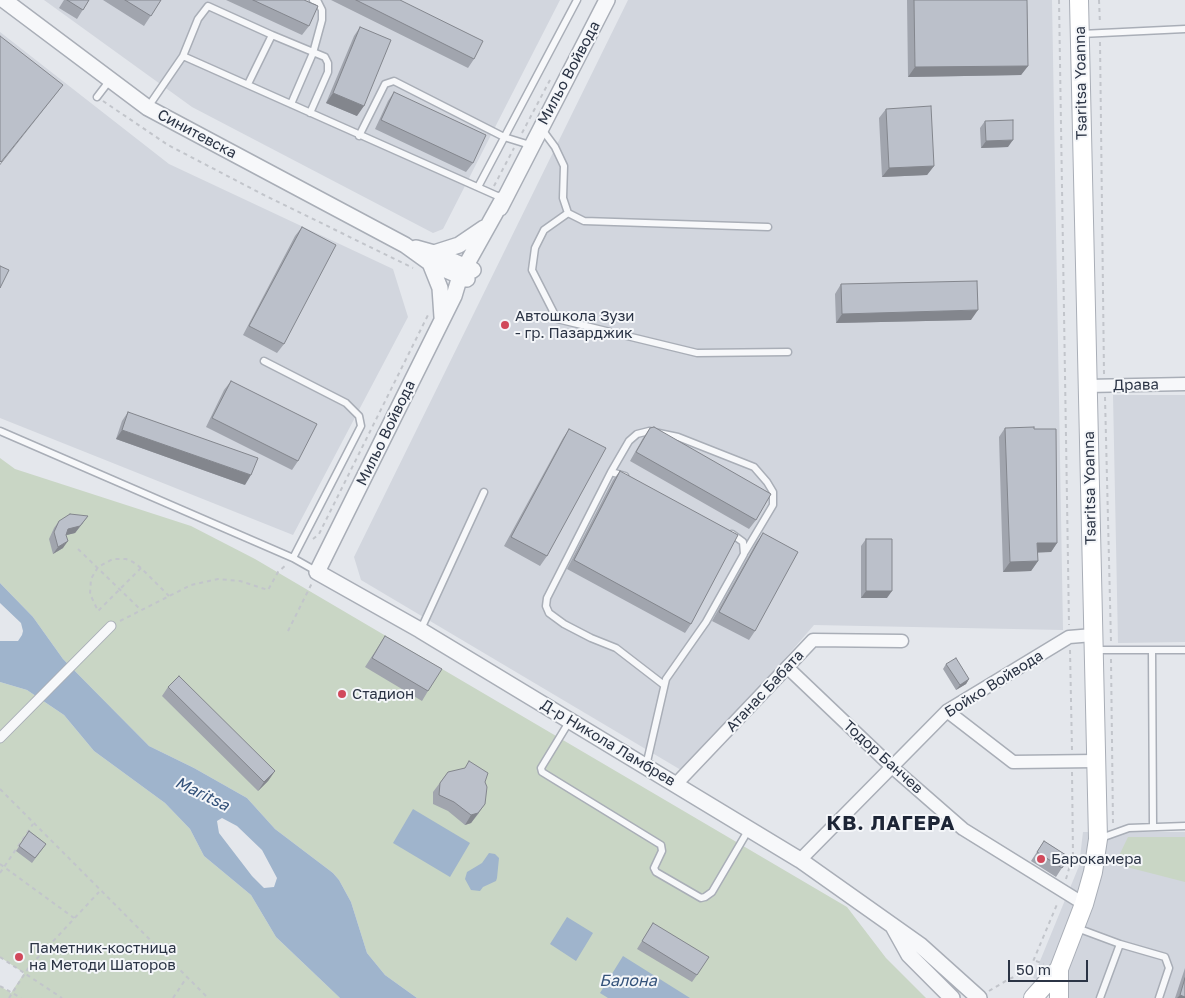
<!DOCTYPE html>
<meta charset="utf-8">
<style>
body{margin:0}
#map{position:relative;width:1185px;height:998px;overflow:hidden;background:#e4e7ec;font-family:"Golos Text",sans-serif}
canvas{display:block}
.scale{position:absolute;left:1008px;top:960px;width:80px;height:22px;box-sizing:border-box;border:2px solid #2b3445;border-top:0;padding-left:6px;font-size:15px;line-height:18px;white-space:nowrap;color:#2b3445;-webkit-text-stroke:4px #f4f6f9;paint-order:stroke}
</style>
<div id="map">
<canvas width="1185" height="998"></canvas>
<div class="scale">50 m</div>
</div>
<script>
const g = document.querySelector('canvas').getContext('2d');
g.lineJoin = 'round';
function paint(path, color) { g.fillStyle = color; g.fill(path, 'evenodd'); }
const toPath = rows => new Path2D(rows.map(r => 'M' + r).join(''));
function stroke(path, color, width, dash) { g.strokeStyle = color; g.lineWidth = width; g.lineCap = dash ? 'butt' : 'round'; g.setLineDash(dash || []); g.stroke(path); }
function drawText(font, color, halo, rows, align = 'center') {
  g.font = font + ' "Golos Text",sans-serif'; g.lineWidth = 4; g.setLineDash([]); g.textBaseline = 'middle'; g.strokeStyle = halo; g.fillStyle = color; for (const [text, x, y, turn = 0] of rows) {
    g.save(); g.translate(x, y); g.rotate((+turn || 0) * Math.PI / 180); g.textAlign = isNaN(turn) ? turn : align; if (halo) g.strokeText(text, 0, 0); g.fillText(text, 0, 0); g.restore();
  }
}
paint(toPath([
 [44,0,560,0,443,229,433,233,192,107],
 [628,0,1052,0,1063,630,814,625,686,773,361,580,354,557],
 [0,32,169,164,393,269,408,317,293,535,0,418],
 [1113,395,1185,395,1185,642,1118,643],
 [1083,832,1185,832,1185,998,1068,998,1066,988,1033,978,1079,866]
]), '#d2d6de');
paint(toPath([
 [0,458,15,469,191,526,255,559,847,907,886,958,926,998,417,998,385,975,367,953,351,902,339,880,333,873,275,829,247,798,194,768,149,746,63,659,33,617,0,583],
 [0,682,27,690,64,715,94,751,165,803,190,829,204,856,251,895,276,937,340,998,0,998,0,986,11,993,24,973,0,957],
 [1128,837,1185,837,1185,882,1115,864]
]), '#c9d6c5');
paint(toPath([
 [0,583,33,617,63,659,149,746,194,768,247,798,275,829,333,873,339,880,351,902,367,953,385,975,417,998,340,998,276,937,251,895,204,856,190,829,165,803,94,751,64,715,27,690,0,682,0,641,18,641,22,635,23,631,21,623,0,603],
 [222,818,237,826,262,850,277,878,274,887,264,888,252,876,219,833,217,821],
 [413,809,470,843,450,877,393,843],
 [489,853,495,854,499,858,497,878,496,881,483,887,480,891,471,890,465,879,467,872,482,863],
 [567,917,593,933,576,961,550,944],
 [623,956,690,998,608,998,600,993]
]), '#9fb4cc');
const service = toPath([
 [1081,34,1185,29],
 [183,56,502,198],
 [248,84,272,35,325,57,328,63,328,72,310,113],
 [97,97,110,80],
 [291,104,313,53,322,20,322,10,318,2,313,0],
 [148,107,183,56,198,19,208,6,272,35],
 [541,128,555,147,564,166,563,198,568,213,584,221,768,227],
 [359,136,385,84,394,81,504,137,530,145],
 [478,187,577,0],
 [568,213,544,230,535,248,532,270,557,319,697,353,788,352],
 [264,361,346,403,359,416,361,426,293,558],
 [0,431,293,558,316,571],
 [611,472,629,441,637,434,649,431,678,437,754,467,767,482,773,492,773,505,745,552],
 [625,476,611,472,547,598,546,606,549,613,564,624,591,638,616,648,664,685],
 [421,629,484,492],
 [1095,650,1185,650],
 [1152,650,1153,826],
 [569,722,541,768,542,772,661,845,662,851,654,868,656,872,701,898,705,897,712,892,749,829],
 [646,766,666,679,706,622,744,554,743,542,732,534],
 [1101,838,1129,828,1185,826],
 [1077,928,1120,944,1100,998],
 [1120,944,1165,957,1169,968,1159,998]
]);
const pedestrian = toPath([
 [0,738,111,626]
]);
const minor = toPath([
 [1087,386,1185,384],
 [788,668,892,767,963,829,1084,904],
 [947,711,1013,762,1096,761],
 [676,784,813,640,902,641],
 [800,860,947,711,1069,637,1093,635]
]);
const tertiary = toPath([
 [4,0,148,108,405,245,430,263,467,279],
 [503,199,460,276,454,296,317,572,420,630,800,860,920,945,979,998],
 [500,208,607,0],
 [416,248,434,253,473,270],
 [434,253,459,245,484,228],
 [430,263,440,288,442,317],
 [894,928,909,955,952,998]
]);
const secondary = toPath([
 [1033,998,1059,969,1084,904,1093,872,1098,839,1079,0],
 [1059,998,1059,969]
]);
stroke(service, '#a9aeb7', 9);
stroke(pedestrian, '#a9aeb7', 11);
stroke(minor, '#a9aeb7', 15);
stroke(tertiary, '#a9aeb7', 18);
stroke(secondary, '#a9aeb7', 20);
stroke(toPath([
 [1059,0,1069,625],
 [1099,0,1100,24],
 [1100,42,1104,374],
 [103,101,168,145,262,194,413,268],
 [522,133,550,80],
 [494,186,514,148],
 [1105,397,1111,642],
 [313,539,319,534,428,315],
 [78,549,141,610],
 [141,568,98,611,90,594,91,579,98,567,113,559,126,559,133,562,141,568,169,596],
 [120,621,191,585,218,579,240,581,268,590,278,572,286,565],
 [288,631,312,583],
 [1070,650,1072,750],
 [1111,659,1113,824],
 [0,789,208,998],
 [0,864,74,918],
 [0,873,33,824],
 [1066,879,1073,855,1072,772],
 [0,957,62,998],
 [1036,961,1044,964],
 [0,986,21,998],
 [989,991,1009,979,1029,971,1058,902],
 [9,998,29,967,99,892],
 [173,998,187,977]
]), '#c2c5cb', 2, [4, 4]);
stroke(service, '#f7f8fa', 6);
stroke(pedestrian, '#f7f8fa', 9);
stroke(minor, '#f7f8fa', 12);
stroke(tertiary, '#f7f8fa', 15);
stroke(secondary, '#fff', 18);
paint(toPath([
 [64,0,89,0,77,19,59,8],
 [103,0,161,0,144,26],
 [226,0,304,0,309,26,302,35],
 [331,0,400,0,474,59,468,68],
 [907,0,1027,0,1028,66,1021,75,908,77],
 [360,27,357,116,326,103,354,36],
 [394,92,473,163,466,172,375,129,388,101],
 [886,109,934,166,927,175,882,177,879,118],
 [985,121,1008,147,981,148,980,128],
 [302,227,284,344,277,353,243,335,295,236],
 [841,284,971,320,836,323,835,294],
 [231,381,298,461,292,470,206,427,224,390],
 [128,412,245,485,116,439,122,421],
 [650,428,756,520,749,529,630,461,643,438],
 [1005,428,1034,429,1057,543,1051,552,1038,552,1038,561,1031,571,1003,572,999,437],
 [569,429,547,556,540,566,504,546,563,438],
 [620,471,691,624,685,633,567,569,613,480],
 [59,521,83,523,75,533,66,535,63,548,53,554,49,539,54,528],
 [763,533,755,631,749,640,712,621,756,543],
 [866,539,887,598,861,598,861,546],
 [385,636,428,691,422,701,365,667],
 [946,664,969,679,966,684,956,690,943,669],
 [168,687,275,771,268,781,258,791,162,696],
 [448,772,485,782,479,813,471,823,465,825,448,811,433,804,433,792],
 [29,831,46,844,32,863,16,851],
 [1044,841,1069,857,1056,877,1031,861],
 [653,923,697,975,692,982,637,949],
 [1185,968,1185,998,1175,998]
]), '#a1a5ae');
paint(toPath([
 [1028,66,1021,75,908,77,915,67],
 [63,85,56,94,0,165,0,164],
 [333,93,364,106,357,116,326,103],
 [1013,140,1008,147,981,148,986,141],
 [934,166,927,175,882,177,889,168],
 [978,310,971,320,836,323,842,314],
 [122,430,251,475,245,485,116,439],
 [88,516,75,533,63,536,68,529],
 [68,541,63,548,53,554,58,547],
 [1037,543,1057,543,1051,552,1031,553],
 [1038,561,1031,571,1003,572,1010,562],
 [866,591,892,591,887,598,861,598],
 [969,679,966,684,956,690,960,685],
 [275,771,268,781,258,791,264,782],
 [485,804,471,823,465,825,471,815],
 [1180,995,1185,997,1185,998,1177,998]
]), '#83868d');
const building = toPath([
 [67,0,89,0,83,10,67,0],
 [125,0,161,0,151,16,125,0],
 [253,0,304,0,318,6,309,26,253,0],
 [356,0,400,0,483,41,474,59,356,0],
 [914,0,1027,0,1028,66,915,67,914,0],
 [360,27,391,40,364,106,333,93,360,27],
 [0,36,63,85,1,162,0,161,0,36],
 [394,92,486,135,473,163,381,120,394,92],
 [931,106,934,166,889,168,886,109,931,106],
 [1013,120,1013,140,986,141,985,121,1013,120],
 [302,227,336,245,284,344,249,326,302,227],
 [0,266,9,270,0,288,0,266],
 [977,281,978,310,842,314,841,284,977,281],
 [231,381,317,424,298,461,212,418,231,381],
 [128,412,258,458,251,475,122,430,128,412],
 [654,427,771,494,756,520,636,452,650,428,654,427],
 [1034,427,1034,429,1056,429,1057,543,1037,543,1038,561,1010,562,1005,428,1034,427],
 [569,429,606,448,547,556,511,537,569,429],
 [620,471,738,535,691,624,574,560,620,471],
 [70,514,88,516,80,526,68,529,66,535,68,541,58,547,54,532,59,521,70,514],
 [763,533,798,552,755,631,719,612,763,533],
 [866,539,892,539,892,591,866,591,866,539],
 [385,636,442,669,428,691,372,658,385,636],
 [956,658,969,679,960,685,946,664,956,658],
 [179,676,275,771,264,782,168,687,179,676],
 [469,761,488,773,485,782,487,787,485,804,478,813,471,815,454,802,439,795,440,783,448,772,465,768,469,761],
 [29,831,46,844,35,858,19,846,29,831],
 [1044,841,1069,857,1062,868,1037,852,1044,841],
 [653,923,709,957,697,975,642,941,653,923],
 [1185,978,1185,997,1180,995,1185,978]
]);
paint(building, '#bbc0ca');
stroke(building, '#83868d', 1);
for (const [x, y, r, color] of [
 [505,325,5,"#d1495b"],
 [342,694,5,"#d1495b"],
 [1041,859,5,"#d1495b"],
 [19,957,5,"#d1495b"]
]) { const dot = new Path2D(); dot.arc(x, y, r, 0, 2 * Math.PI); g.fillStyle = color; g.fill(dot); stroke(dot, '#f4f6f9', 2); }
drawText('15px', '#2b3445', '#f4f6f9', [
 ["Мильо Войвода",569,73,-62],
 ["Tsaritsa Yoanna",1081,83,-91],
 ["Синитевска",197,134,28],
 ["Драва",1136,385,-1],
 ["Мильо Войвода",386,433,-64],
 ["Tsaritsa Yoanna",1090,488,-91],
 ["Бойко Войвода",994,684,-32],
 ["Атанас Бабата",765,691,-47],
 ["Д-р Никола Ламбрев",608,743,31],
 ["Тодор Банчев",883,757,42]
]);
drawText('15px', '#2b3445', '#f4f6f9', [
 ["Автошкола Зузи",515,316],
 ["- гр. Пазарджик",515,333],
 ["Стадион",352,694],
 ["Барокамера",1051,859],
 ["Паметник-костница",29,948],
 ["на Методи Шаторов",29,965]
], 'left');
drawText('italic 16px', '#34527a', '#f4f6f9', [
 ["Maritsa",202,794,26],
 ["Балона",628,981]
]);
g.letterSpacing = '1px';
drawText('bold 20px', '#1d2536', '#f4f6f9', [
 ["КВ. ЛАГЕРА",891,824]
]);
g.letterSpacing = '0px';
</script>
